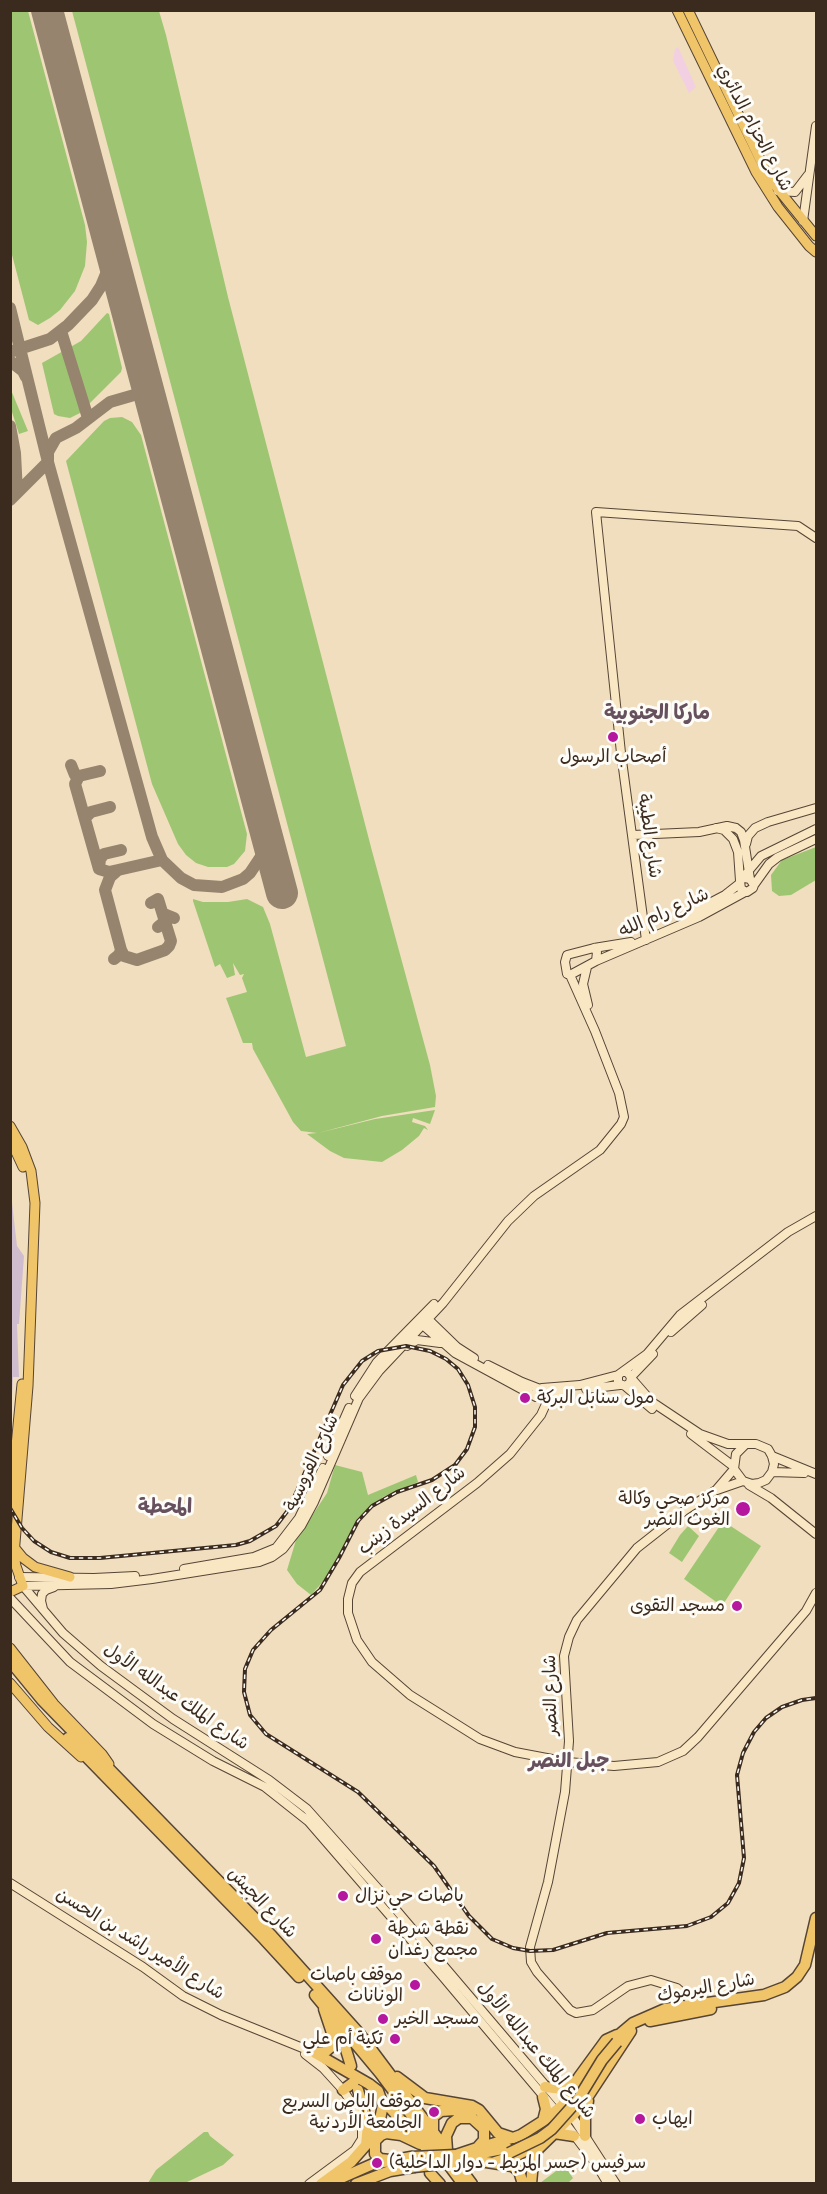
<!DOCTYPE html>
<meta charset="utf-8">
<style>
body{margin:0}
#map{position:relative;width:827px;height:2194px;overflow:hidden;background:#f0debf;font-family:"Patrick Hand",sans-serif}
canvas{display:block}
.frame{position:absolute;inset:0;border:12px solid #3b2a1e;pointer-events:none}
</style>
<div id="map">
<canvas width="827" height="2194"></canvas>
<div class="frame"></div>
</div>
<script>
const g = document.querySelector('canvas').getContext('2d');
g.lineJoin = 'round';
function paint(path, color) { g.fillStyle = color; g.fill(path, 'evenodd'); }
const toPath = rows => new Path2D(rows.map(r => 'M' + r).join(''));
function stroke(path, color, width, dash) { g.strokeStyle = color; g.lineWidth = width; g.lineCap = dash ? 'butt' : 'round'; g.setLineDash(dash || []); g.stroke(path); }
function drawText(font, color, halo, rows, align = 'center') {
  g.font = font + ' "Patrick Hand","Playpen Sans Arabic",sans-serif'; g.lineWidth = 6; g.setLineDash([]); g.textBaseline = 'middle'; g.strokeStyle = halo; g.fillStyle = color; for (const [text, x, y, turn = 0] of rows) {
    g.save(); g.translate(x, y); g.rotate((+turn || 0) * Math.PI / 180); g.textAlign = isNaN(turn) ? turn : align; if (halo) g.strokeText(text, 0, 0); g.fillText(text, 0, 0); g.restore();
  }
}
paint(toPath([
 [678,47,696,87,689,93,673,61,675,49]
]), '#f2cfe1');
paint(toPath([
 [11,1194,17,1246,24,1256,19,1324,17,1324,19,1377,13,1377,11,1415]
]), '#cfbdcf');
paint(toPath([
 [10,11,28,11,85,225,87,242,85,266,75,291,60,310,50,318,38,325,29,320,11,251],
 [72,11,159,11,166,35,228,297,372,851,430,1065,436,1096,435,1107,382,1116,318,1133,375,1119,435,1110,430,1124,413,1118,412,1122,425,1126,428,1130,424,1128,419,1136,402,1150,382,1162,344,1158,330,1151,307,1134,317,1133,301,1131,293,1122,253,1049,252,1043,243,1043,226,998,247,992,242,978,244,974,240,975,233,963,235,975,227,978,220,964,215,967,193,901,193,899,203,902,228,902,247,899,263,907,270,924,306,1057,346,1046],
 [107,313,109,314,122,368,121,372,80,413,70,418,58,416,54,414,42,363,81,341],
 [11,390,28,431,19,434,11,409],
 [122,417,132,422,141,435,247,834,245,851,234,864,227,867,208,867,196,863,186,855,178,844,152,784,66,461,104,421,110,418],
 [816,847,816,880,791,895,779,896,772,891,771,875,782,860],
 [335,1465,362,1472,368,1495,416,1475,418,1482,383,1497,367,1509,358,1518,328,1576,311,1595,297,1584,287,1570,296,1540,327,1493],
 [723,1521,761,1546,722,1606,684,1579],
 [688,1526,699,1536,682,1562,669,1553,680,1535],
 [204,2132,208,2132,210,2136,234,2155,223,2165,185,2183,148,2183,156,2170],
 [564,2165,573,2178,568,2183,540,2183]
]), '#9ec672');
stroke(toPath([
 [10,308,48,462,152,837,162,860,181,878,194,885,222,887,243,879,250,873,262,855,265,831],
 [61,331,88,418],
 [10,352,50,339,68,325,92,300,101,286,113,257],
 [10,361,23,371,26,377],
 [10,426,15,453,17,493],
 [10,500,48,462,48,452,56,438,76,428,110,402,148,391],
 [71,765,75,775,79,776],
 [100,771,79,776,75,784,99,869,109,872,118,870],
 [85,818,91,812,110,807],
 [99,868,100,859,104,854,121,850],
 [158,927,164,922,164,914,174,918],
 [121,950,124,956,137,960,165,950,169,946,171,941,158,899,151,903],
 [114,959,119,955,121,950,105,890,110,877,118,870,162,860]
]), '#96846e', 12);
stroke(toPath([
 [47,10,282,893]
]), '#96846e', 32);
const secondary = toPath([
 [778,191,795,192,808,175],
 [803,221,816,126],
 [716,828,724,830,733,839,738,852,740,881],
 [633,835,699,832,727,826,736,828,741,832,744,840,750,879],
 [746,844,748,836,755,828,768,822,816,808],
 [638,849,648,838],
 [745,878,750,879,754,885,753,888,747,892,741,889,740,881,761,856,816,829],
 [754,885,769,864,778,857,816,839],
 [683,917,725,895,739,884],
 [646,940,621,753,596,512,798,526,816,538],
 [594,948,631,942],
 [594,948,597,952,596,961,570,975,567,974,565,962,567,955,594,948],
 [596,961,699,917,745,892],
 [587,967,583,984,588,1005],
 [425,1316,457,1347,474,1358],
 [418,1321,455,1353,536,1397],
 [671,1332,702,1305],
 [407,1346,417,1340,440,1343],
 [488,1365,522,1382,540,1389],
 [623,1372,627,1372,631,1377,630,1383,625,1386,618,1383,618,1375,647,1354,680,1315,788,1232,816,1216],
 [631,1377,653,1354],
 [631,1378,652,1402,700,1434,728,1444,756,1444,768,1449,772,1456,774,1464,772,1472,766,1480,759,1483,752,1484,743,1481,734,1469,736,1454,745,1445],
 [625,1386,652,1409],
 [586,1389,620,1385],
 [537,1391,542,1388,580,1385,618,1375],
 [355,1396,377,1362,434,1304],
 [547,1397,570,1392],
 [546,1398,546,1404,541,1415,510,1454,477,1483,360,1572,352,1583,348,1599,348,1613,357,1640,372,1662,410,1695,480,1739,515,1752,568,1762,614,1766,658,1762,683,1751,698,1737,806,1611,816,1593],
 [691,1434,733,1466],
 [328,1456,349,1408],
 [772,1456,816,1474],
 [772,1472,804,1473],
 [749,1485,771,1498,816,1534],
 [717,1490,743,1481],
 [184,1569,254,1557,276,1548,299,1518,323,1468],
 [19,1577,94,1578,135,1576],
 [23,1586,111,1584,152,1579,259,1562,272,1557,283,1549,301,1526,314,1502,359,1398,379,1371,443,1303,508,1221,534,1196,600,1150,621,1124,624,1117,619,1093,595,1031,570,975],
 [23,1586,63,1633,101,1666,173,1719,269,1780,307,1809,381,1892,574,2119,616,2184],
 [10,1598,70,1662,153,1724,213,1761,265,1787,308,1821,443,1977,556,2111,596,2164,608,2184],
 [43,1609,41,1601,42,1594,46,1590,54,1587],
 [10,1883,143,1967,183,1996,221,2015,315,2053],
 [667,1988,676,1994,681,2006],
 [695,2004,677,1988,651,1980,628,1986,593,2010,576,2013,570,2010,537,1972,531,1962,530,1947,548,1882,565,1792,569,1741,564,1656,569,1637,577,1620,637,1548,684,1511,716,1490,734,1469],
 [305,2054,323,2068,343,2090,359,2114,362,2129,362,2139,355,2150,309,2184]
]);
const primary = toPath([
 [677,10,756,172,778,207,809,246,816,252],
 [688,10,769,178,816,236],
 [10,1126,22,1147,31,1171,35,1203,28,1386,14,1555,16,1566,23,1586,10,1592],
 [10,1139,23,1167],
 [10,1508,22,1384],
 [14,1547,23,1558,35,1567,70,1577],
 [10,1648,54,1704,102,1754,109,1764],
 [10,1683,48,1727,81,1757]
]);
const highway = toPath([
 [10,1661,42,1700,272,1936,359,2033,472,2184],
 [68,1738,264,1939,299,1977],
 [315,1995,380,2073,463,2184],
 [650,2021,711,2009],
 [339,2027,351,2066],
 [614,2039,633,2023,665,2009,764,1995,785,1987,797,1977,805,1965,816,1918],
 [315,2053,369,2084,378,2091,383,2105,376,2138],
 [315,2053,325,2052,333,2045,332,2033,324,2009],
 [397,2077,425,2098,472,2106,479,2110,498,2133,513,2138,521,2135,543,2121,562,2106,579,2077,606,2040,617,2035],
 [545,2087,563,2089,574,2081],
 [343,2090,354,2082],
 [390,2108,436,2159],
 [543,2121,546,2109,543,2097],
 [433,2131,433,2117,441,2111,455,2110,471,2115],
 [554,2133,574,2136],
 [585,2136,585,2118,588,2101],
 [478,2148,512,2138],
 [447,2150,446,2136,452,2123,459,2118,472,2118,484,2129,484,2140,477,2148,456,2155],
 [472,2155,507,2148],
 [390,2160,380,2159,375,2154,375,2141,381,2135,386,2133,401,2135,420,2144],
 [480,2161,512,2166,519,2171,523,2184],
 [495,2162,517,2155,541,2143],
 [431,2166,430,2173,440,2184],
 [330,2183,373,2164,411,2157],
 [321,2184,351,2162,366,2145,368,2125,358,2090],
 [356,2184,390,2171,414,2167],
 [531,2184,533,2162,538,2149,581,2107,631,2031]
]);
stroke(secondary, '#564536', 10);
stroke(primary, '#564536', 11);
stroke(highway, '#564536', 13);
stroke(secondary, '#f9e7c3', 8);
stroke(primary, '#f0c469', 9);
stroke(highway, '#f0c469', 10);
const rail = toPath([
 [10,1508,22,1528,34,1541,51,1552,70,1558,100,1558,236,1545,250,1541,276,1526,289,1509,343,1385,362,1361,378,1351,406,1346,430,1351,446,1359,458,1369,468,1385,475,1407,475,1427,467,1449,455,1465,432,1480,397,1492,372,1506,358,1521,339,1558,320,1590,271,1630,253,1650,245,1669,244,1692,250,1715,266,1734,358,1792,434,1866,469,1916,492,1939,513,1948,530,1951,553,1950,607,1933,687,1926,711,1917,728,1903,739,1883,744,1858,737,1775,743,1753,754,1732,766,1718,782,1707,802,1700,816,1698]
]);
stroke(rail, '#3b2a1e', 4);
stroke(rail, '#fdfcf7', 1.5, [4.5]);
const highwayBridge = toPath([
 [509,2153,540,2138,552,2129,577,2101,602,2060,617,2042],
 [411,2157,456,2155],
 [414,2167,468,2161]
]);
stroke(highwayBridge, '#564536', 13, []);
stroke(highwayBridge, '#f0c469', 10);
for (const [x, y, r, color] of [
 [613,737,6,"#b5179e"],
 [525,1398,6,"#b5179e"],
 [743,1509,8,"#b5179e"],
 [737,1606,6,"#b5179e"],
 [343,1896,6,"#b5179e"],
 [376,1939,6,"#b5179e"],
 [415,1985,6,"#b5179e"],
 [383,2019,6,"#b5179e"],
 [395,2039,6,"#b5179e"],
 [434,2112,6,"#b5179e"],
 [640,2119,6,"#b5179e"],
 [377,2163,6,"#b5179e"]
]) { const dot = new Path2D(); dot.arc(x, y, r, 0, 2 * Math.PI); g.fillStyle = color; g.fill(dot); stroke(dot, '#fdfcf7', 2); }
drawText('18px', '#3b2a1e', '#fdfcf7', [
 ["شارع الحزام الدائري",754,128,62],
 ["شارع الطيبة",649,836,82],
 ["شارع رام الله",664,913,-24],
 ["شارع الفروسية",312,1463,-65],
 ["شارع السيدة زينب",412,1511,-38],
 ["شارع النصر",551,1695,-91],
 ["شارع الملك عبدالله الأول",176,1697,35],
 ["شارع الجيش",262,1903,46],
 ["شارع الأمير راشد بن الحسن",140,1944,32],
 ["شارع اليرموك",706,1988,-10],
 ["شارع الملك عبدالله الأول",536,2050,50]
]);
drawText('18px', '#3b2a1e', '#fdfcf7', [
 ["أصحاب الرسول",613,757,"center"],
 ["مول سنابل البركة",537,1398],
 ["مركز صحي وكالة",730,1499,"right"],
 ["الغوث النصر",730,1520,"right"],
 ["مسجد التقوى",725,1606,"right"],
 ["باصات حي نزال",355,1896],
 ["نقطة شرطة",388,1929],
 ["مجمع رغدان",388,1950],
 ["موقف باصات",403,1975,"right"],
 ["الونانات",403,1996,"right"],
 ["مسجد الخير",395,2019],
 ["تكية أم علي",383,2039,"right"],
 ["موقف الباص السريع",422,2102,"right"],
 ["الجامعة الأردنية",422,2123,"right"],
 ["ايهاب",652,2119],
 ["سرفيس (جسر المربط - دوار الداخلية)",389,2163]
], 'left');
drawText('bold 20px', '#67515e', '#fdfcf7', [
 ["ماركا الجنوبية",657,714],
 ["المحطة",165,1508],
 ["جبل النصر",569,1762]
]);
</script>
